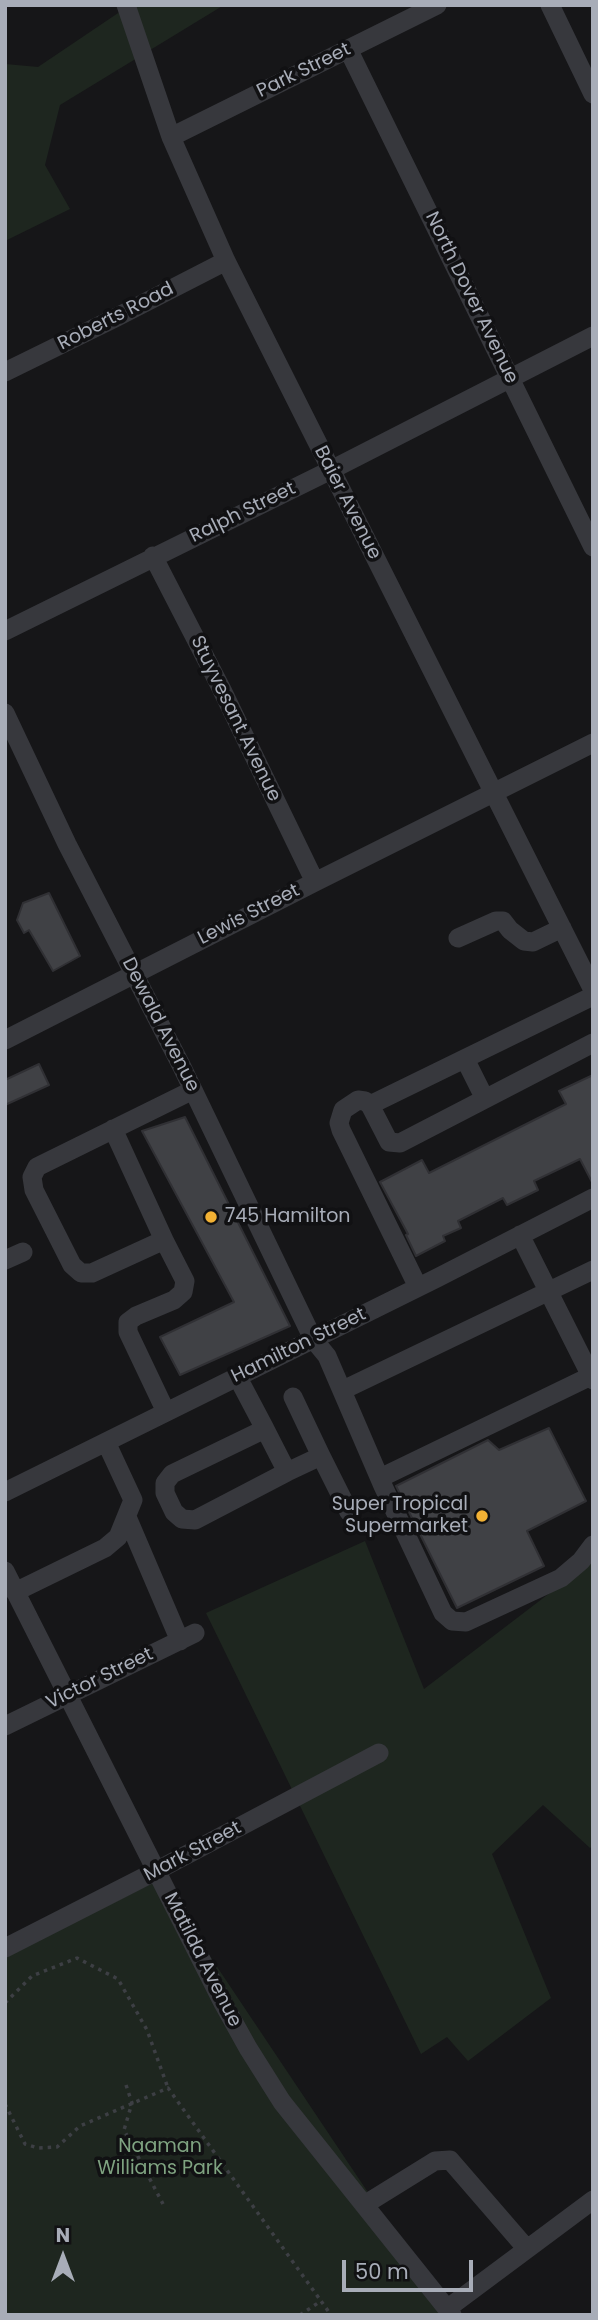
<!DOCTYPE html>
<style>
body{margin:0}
#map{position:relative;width:598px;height:2320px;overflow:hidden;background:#161618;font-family:Poppins,sans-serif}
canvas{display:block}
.frame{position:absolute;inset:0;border:7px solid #a8adb8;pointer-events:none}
.north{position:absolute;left:28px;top:2222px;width:70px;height:70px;-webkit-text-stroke:5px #111113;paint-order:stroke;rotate:0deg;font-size:19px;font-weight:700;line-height:28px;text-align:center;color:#a8adb8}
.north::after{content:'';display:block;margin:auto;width:24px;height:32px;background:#a8adb8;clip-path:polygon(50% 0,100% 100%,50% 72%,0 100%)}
.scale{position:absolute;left:342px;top:2260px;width:131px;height:32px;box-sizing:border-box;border:4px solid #a8adb8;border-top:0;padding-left:9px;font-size:21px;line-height:24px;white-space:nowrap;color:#a8adb8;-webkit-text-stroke:5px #111113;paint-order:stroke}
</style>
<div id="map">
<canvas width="598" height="2320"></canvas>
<div class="frame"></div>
<div class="north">N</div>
<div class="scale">50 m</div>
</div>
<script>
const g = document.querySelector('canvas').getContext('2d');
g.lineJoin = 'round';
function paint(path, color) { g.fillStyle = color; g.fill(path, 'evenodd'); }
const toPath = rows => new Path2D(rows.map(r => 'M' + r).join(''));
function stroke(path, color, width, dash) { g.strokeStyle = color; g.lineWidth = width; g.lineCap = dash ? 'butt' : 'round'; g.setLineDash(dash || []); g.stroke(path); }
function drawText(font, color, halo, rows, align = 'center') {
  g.font = font + ' Poppins,sans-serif'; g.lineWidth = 7; g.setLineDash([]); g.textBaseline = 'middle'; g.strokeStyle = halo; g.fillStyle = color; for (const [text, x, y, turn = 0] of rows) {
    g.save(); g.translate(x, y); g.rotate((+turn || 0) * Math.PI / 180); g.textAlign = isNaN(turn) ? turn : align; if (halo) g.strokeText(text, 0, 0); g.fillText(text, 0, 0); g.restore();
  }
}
paint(toPath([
 [130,5,224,5,60,105,45,165,70,209,5,241,5,64,38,67],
 [365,1541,424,1689,593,1560,593,1846,590,1848,543,1805,492,1854,551,1998,468,2061,447,2037,421,2054,206,1613],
 [159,1880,450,2315,5,2315,5,1956]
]), '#1e261f');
const building = toPath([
 [49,893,80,956,53,971,29,930,24,933,17,920,23,903,49,893],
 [39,1064,49,1085,5,1105,5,1080,39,1064],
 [593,1075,593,1184,580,1159,534,1181,538,1190,507,1205,503,1198,458,1221,461,1228,443,1236,445,1241,416,1256,406,1235,408,1234,380,1182,422,1160,429,1173,566,1104,559,1091,593,1075],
 [185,1117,290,1326,180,1375,160,1337,234,1302,142,1131,185,1117],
 [549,1428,586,1501,527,1531,544,1566,457,1608,396,1486,488,1440,499,1450,549,1428]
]);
paint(building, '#404145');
stroke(building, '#303034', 2);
stroke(toPath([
 [5,2003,32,1976,77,1958,118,1979,147,2030,168,2088],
 [126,2085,132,2103,124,2130,163,2204],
 [5,2104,25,2144,38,2148,57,2147,80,2126,168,2088,321,2301],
 [300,2315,321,2301,331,2315]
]), '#3d3f44', 3.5, [3.5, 5]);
stroke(toPath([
 [126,5,171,137,226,261,593,990],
 [550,5,593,94],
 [348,49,593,547],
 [171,137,437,5],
 [5,372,115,318,226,261],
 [153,556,221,688,315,882],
 [5,631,331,470,593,336],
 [5,713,67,844,182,1067,313,1339,327,1356,383,1486,443,1613,452,1621,466,1622,561,1578,581,1561,593,1545],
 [458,938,496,921,503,921,510,930,524,941,533,942,562,928],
 [5,1040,315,882,593,743],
 [465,1059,485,1099],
 [370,1105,593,996],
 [113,1129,164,1240],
 [520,1235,593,1380],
 [5,1260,23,1252],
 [418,1287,341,1130,339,1123,343,1110,358,1100,365,1101,370,1105,389,1142,400,1143,593,1043],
 [237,1376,265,1429,172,1474,165,1483,165,1493,174,1512,182,1519,195,1520,287,1472,265,1429],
 [343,1390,593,1270],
 [293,1397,321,1456],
 [166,1412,128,1332,128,1322,136,1316,174,1300,183,1292,185,1281,164,1240,92,1273,81,1273,72,1265,34,1190,32,1177,37,1167,193,1090],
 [287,1472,321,1456,349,1512],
 [380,1478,591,1376],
 [5,1492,437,1278,593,1198],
 [127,1517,180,1641],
 [5,1571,223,2003,248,2048,282,2102,452,2315],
 [15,1592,105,1548,118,1537,133,1500,106,1442],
 [5,1726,195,1633],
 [5,1948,156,1871,379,1753],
 [364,2205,435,2161,450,2160,527,2249],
 [448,2308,593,2200]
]), '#37383d', 19);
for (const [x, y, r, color] of [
 [211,1217,7,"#f2b134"],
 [482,1516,7,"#f2b134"]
]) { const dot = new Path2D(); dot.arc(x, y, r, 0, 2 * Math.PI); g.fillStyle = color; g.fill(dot); stroke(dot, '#111113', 2.5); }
drawText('19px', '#a8adb8', '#111113', [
 ["Park Street",304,71,-26],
 ["North Dover Avenue",471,298,64],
 ["Roberts Road",116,317,-27],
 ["Baier Avenue",347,503,63],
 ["Ralph Street",243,513,-26],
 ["Stuyvesant Avenue",235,719,64],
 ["Lewis Street",249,915,-27],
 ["Dewald Avenue",160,1025,63],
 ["Hamilton Street",299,1346,-26],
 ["Victor Street",100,1679,-26],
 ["Mark Street",193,1852,-28],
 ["Matilda Avenue",202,1960,63]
]);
drawText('19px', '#a8adb8', '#111113', [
 ["745 Hamilton",225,1217],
 ["Super Tropical",468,1505,"right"],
 ["Supermarket",468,1527,"right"]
], 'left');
drawText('19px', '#7fa381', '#111113', [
 ["Naaman",160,2147],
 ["Williams Park",160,2169]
]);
</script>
